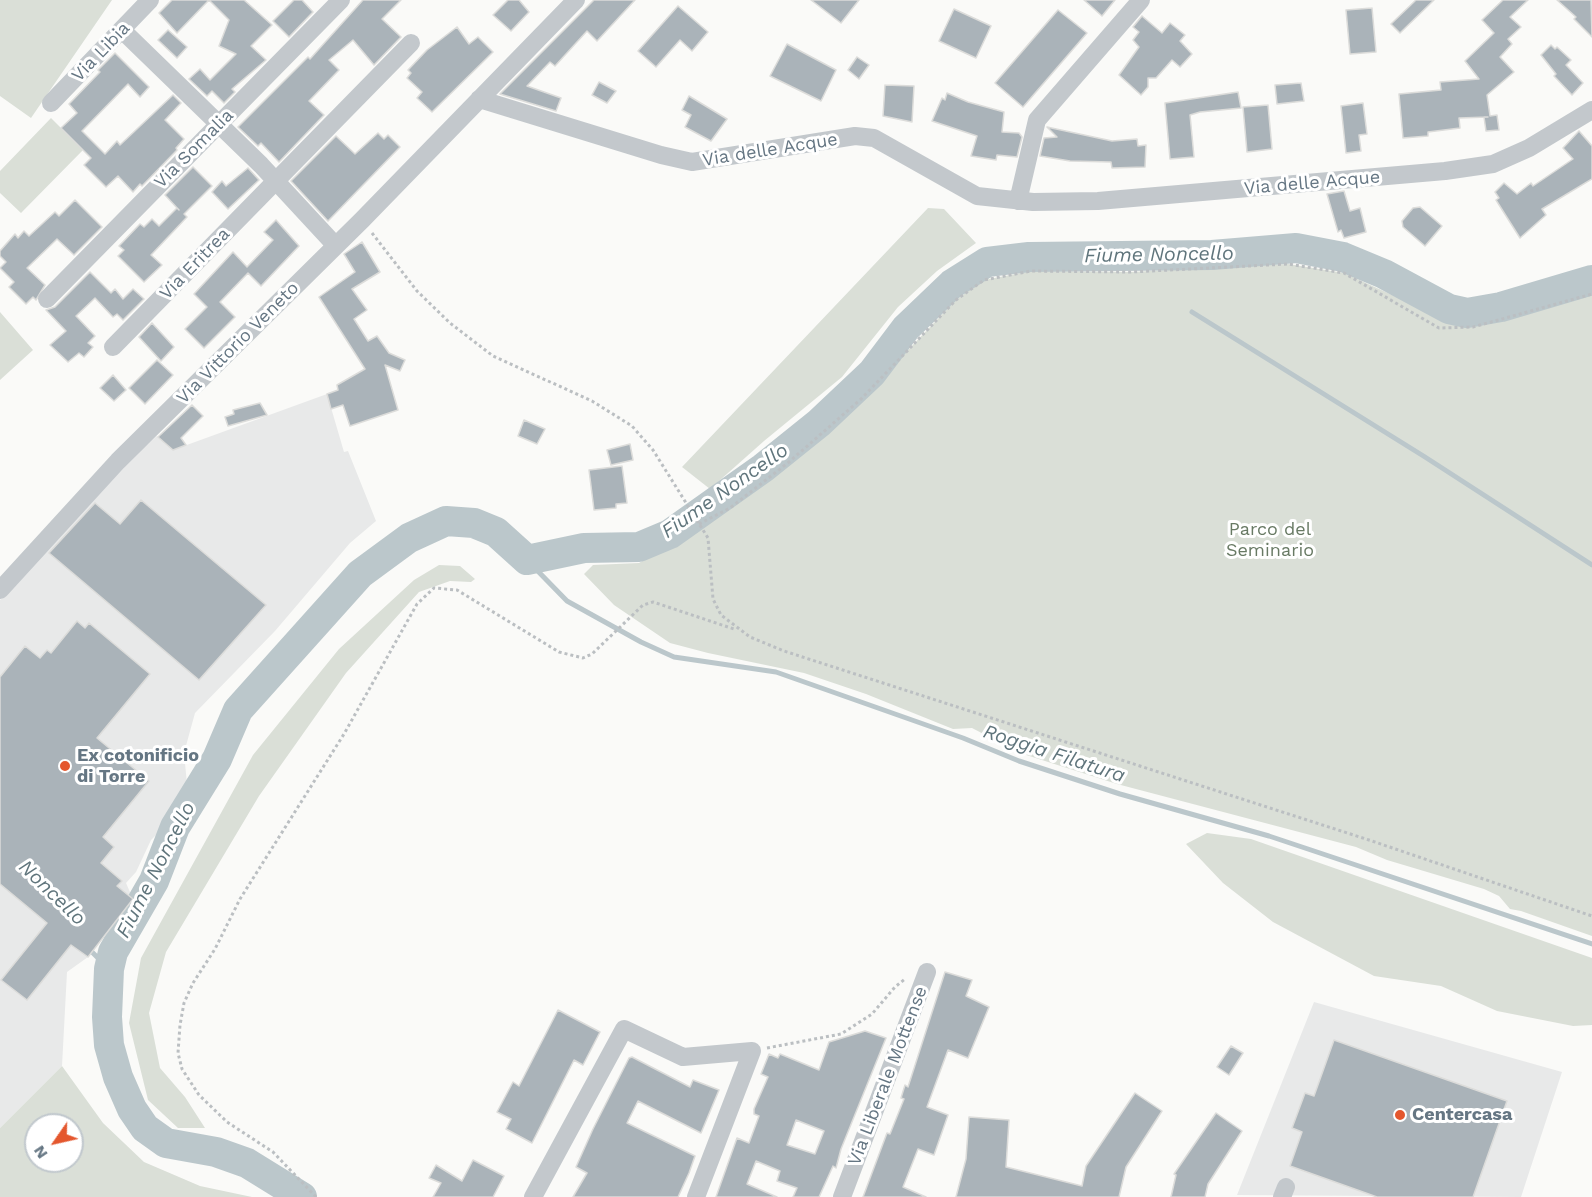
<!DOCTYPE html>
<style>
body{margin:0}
#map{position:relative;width:1592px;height:1197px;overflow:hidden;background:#fafaf8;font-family:"Work Sans",sans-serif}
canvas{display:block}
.north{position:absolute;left:24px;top:1113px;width:60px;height:60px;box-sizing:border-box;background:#fff;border:2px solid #c1c8cd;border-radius:50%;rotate:236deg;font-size:16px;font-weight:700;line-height:24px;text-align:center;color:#657683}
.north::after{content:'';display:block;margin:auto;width:21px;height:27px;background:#e4572e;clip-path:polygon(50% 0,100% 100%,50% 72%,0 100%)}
</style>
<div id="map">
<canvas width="1592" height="1197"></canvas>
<div class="north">N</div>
</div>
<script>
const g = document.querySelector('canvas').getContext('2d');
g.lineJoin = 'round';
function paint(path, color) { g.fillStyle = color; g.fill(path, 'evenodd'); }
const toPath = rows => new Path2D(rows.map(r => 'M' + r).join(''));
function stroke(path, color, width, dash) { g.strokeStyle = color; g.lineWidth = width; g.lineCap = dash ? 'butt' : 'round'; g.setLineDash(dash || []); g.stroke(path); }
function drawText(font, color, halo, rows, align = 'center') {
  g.font = font + ' "Work Sans",sans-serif'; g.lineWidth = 6; g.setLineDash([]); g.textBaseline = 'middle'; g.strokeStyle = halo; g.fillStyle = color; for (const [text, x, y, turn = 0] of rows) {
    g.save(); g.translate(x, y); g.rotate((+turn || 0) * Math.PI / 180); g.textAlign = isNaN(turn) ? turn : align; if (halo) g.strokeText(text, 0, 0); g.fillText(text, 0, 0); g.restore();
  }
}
paint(toPath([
 [327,394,344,452,348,451,376,521,350,543,275,631,195,713,184,753,188,794,176,803,163,828,151,840,136,872,126,883,133,899,88,957,67,972,62,1066,0,1128,0,600,120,468,157,436,173,450],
 [1314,1002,1562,1072,1521,1197,1237,1195]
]), '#e8e9e9');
paint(toPath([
 [0,0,112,0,31,118,0,96],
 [51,118,83,150,21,213,0,193,0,171],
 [928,208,944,209,976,243,937,271,898,307,842,377,764,441,710,489,682,467],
 [1288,264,1344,273,1456,324,1473,327,1592,294,1592,936,1521,911,1510,909,1499,896,1484,889,1387,860,1356,847,1117,784,1020,753,972,728,953,729,866,694,804,673,708,653,670,643,614,605,584,574,593,565,639,563,730,508,861,399,956,300,984,280,1031,271,1131,272],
 [0,312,33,350,0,380],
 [439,565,460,566,475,579,471,582,450,581,419,592,346,673,259,796,166,952,149,1013,160,1068,185,1097,205,1128,178,1128,148,1100,129,1023,141,958,253,755,339,649,414,580],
 [1207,833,1251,839,1592,958,1592,1025,1573,1026,1497,1011,1441,986,1374,976,1273,922,1223,883,1186,844],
 [62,1066,103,1123,144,1162,200,1186,252,1197,0,1197,0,1128],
 [36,1125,72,1125,72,1161,36,1161]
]), '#dadfd7');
stroke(toPath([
 [1192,312,1425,457,1592,565],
 [527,560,567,601,641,642,674,657,776,672,963,738,1019,761,1120,794,1269,836,1592,944],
 [88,948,109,969]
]), '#bbc7cb', 5);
stroke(toPath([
 [302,1197,247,1163,216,1152,166,1143,145,1128,132,1109,118,1077,109,1045,107,1017,109,969,113,952,154,881,175,827,217,759,238,710,360,574,409,538,446,521,474,523,496,532,527,560,584,548,639,547,670,534,763,468,819,423,872,373,906,328,952,284,987,262,1029,257,1212,255,1296,248,1343,257,1384,274,1449,309,1467,313,1501,307,1592,280]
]), '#bbc7cb', 30);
const building = toPath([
 [172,0,244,0,272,25,251,46,266,60,232,89,235,92,224,103,212,91,207,96,189,79,200,69,210,80,236,54,219,46,229,20,209,0,177,33,159,13,172,0],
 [294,0,302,0,313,12,289,37,273,21,294,0],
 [363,0,401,0,382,19,401,37,374,65,353,40,329,60,339,70,309,101,324,115,279,162,261,143,258,146,238,127,308,57,310,59,363,0],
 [508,0,519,0,529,12,511,31,493,15,508,0],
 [594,0,635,0,597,41,587,31,555,66,550,62,527,86,561,98,556,111,500,94,594,0],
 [811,0,859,0,841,23,811,0],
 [1084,0,1115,0,1102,16,1084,0],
 [1416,0,1434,0,1400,33,1391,24,1416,0],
 [1503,0,1528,0,1510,17,1521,27,1508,39,1512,44,1500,57,1514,72,1487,95,1490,116,1497,115,1499,130,1486,131,1484,117,1488,117,1459,118,1460,128,1428,132,1428,136,1403,138,1399,94,1441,90,1440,82,1479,79,1465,61,1494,33,1482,20,1503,0],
 [1557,0,1591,0,1592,37,1574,19,1576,17,1557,0],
 [678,6,708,32,692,51,680,40,656,67,638,51,678,6],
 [1372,8,1376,52,1350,54,1346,10,1372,8],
 [954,9,991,26,976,58,939,41,954,9],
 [1058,10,1087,33,1023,107,995,83,1058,10],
 [1142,16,1162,33,1170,23,1185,35,1180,41,1192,54,1180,67,1172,60,1156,78,1148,78,1148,87,1141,95,1119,75,1139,47,1133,40,1139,32,1133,27,1142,16],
 [457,27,469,44,478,37,493,52,432,112,417,98,422,92,407,78,411,73,408,70,427,50,457,27],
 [168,30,187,47,177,58,158,40,168,30],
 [787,44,836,70,821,101,770,76,787,44],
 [1551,45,1555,49,1557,47,1571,60,1566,65,1583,83,1572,95,1554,76,1556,74,1541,55,1551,45],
 [115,53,149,87,140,97,128,84,82,131,105,154,117,141,120,145,173,95,181,103,165,120,184,139,176,148,177,150,142,186,140,184,133,192,118,176,106,187,84,165,91,158,61,128,77,113,69,104,100,72,98,70,115,53],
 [857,57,869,65,859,79,848,70,857,57],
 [599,82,616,91,607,103,592,95,599,82],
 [1301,83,1304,101,1277,104,1275,85,1301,83],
 [885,85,914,86,912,122,883,116,885,85],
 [1238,92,1241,108,1200,112,1190,115,1194,157,1170,159,1165,103,1238,92],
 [947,93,968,102,1004,112,1002,132,1019,133,1022,137,1017,157,997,155,996,160,971,156,977,136,932,121,942,98,945,100,947,93],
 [689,96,727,119,711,141,685,127,691,115,682,110,689,96],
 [1363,103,1367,134,1359,135,1361,151,1346,153,1341,106,1363,103],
 [1268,105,1272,149,1247,152,1243,107,1268,105],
 [1047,127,1112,141,1137,139,1138,146,1146,145,1145,167,1112,168,1111,162,1070,161,1040,156,1044,138,1057,137,1047,127],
 [1579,131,1592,146,1592,179,1542,209,1546,215,1520,238,1496,200,1499,198,1495,192,1504,183,1517,194,1531,183,1533,186,1573,159,1563,148,1579,131],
 [378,133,384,139,388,135,400,147,328,221,291,181,336,136,355,154,378,133],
 [193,167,212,186,184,214,187,217,151,255,162,265,144,282,118,256,124,250,119,246,140,224,144,227,152,219,159,226,177,208,179,210,165,195,193,167],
 [248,168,259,180,228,209,212,192,222,181,226,186,248,168],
 [1344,191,1350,211,1360,208,1366,232,1344,238,1341,230,1338,232,1327,194,1344,191],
 [75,200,102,227,74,255,57,239,27,268,45,285,36,300,33,297,26,304,9,287,14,282,0,268,6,262,0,256,0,251,15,234,18,238,24,231,29,236,55,212,59,216,75,200],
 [1420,207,1442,226,1425,246,1403,227,1402,221,1413,208,1420,207],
 [276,220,299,246,261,286,248,273,220,302,235,317,204,348,185,329,207,307,194,294,233,252,247,267,273,240,264,232,276,220],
 [362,242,380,272,352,289,367,310,354,319,368,341,377,336,389,353,405,360,400,371,385,365,398,410,350,426,343,405,331,409,327,394,338,390,337,385,365,369,319,297,355,272,344,254,362,242],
 [90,272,111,293,115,289,123,299,133,289,144,299,123,320,117,314,113,317,95,298,76,316,95,336,88,343,93,347,84,357,79,353,68,362,50,345,66,331,46,310,55,307,90,272],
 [152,323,174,347,161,361,139,337,152,323],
 [157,360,173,375,145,404,129,388,157,360],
 [113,375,126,390,114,401,100,388,113,375],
 [260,403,267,415,228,426,225,417,234,414,233,410,260,403],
 [192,405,203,416,181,438,186,445,173,450,158,437,192,405],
 [524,420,545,429,537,444,518,436,524,420],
 [630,444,633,460,611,465,607,450,630,444],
 [622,466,627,503,616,504,616,508,594,510,589,470,622,466],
 [141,500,266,605,199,680,49,553,95,503,120,524,141,500],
 [77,621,85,628,89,623,150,674,97,738,149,781,103,837,114,847,101,863,122,881,117,886,133,899,88,957,71,945,27,1000,1,980,47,923,0,884,0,677,25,646,40,658,47,650,51,653,77,621],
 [945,972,972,980,966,996,989,1007,968,1058,948,1050,927,1107,948,1115,934,1155,918,1149,903,1187,926,1197,863,1197,887,1133,890,1134,904,1099,901,1098,905,1085,908,1087,945,972],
 [558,1010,600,1032,583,1065,574,1060,532,1143,506,1129,511,1119,497,1112,513,1082,519,1086,558,1010],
 [865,1031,886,1038,841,1149,836,1168,833,1166,819,1197,793,1197,797,1188,777,1181,780,1171,756,1161,747,1184,777,1197,716,1197,737,1138,749,1143,759,1116,754,1114,754,1109,768,1077,761,1074,769,1054,778,1058,780,1054,819,1070,829,1042,865,1031],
 [796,1120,824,1131,815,1154,787,1145,796,1120],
 [1334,1040,1507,1101,1473,1197,1377,1197,1290,1166,1302,1132,1292,1128,1305,1093,1314,1096,1334,1040],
 [1231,1046,1243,1053,1229,1075,1217,1067,1231,1046],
 [632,1057,690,1087,693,1080,719,1090,701,1133,638,1101,627,1123,695,1156,689,1173,678,1197,573,1197,587,1173,576,1167,593,1129,629,1058,632,1057],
 [1135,1093,1162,1111,1126,1167,1119,1197,956,1197,966,1159,969,1117,1009,1120,1006,1167,1082,1186,1086,1166,1135,1093],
 [1216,1113,1242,1131,1208,1184,1205,1197,1171,1197,1176,1175,1174,1174,1216,1113],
 [473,1160,504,1176,493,1197,433,1197,441,1183,429,1178,436,1165,462,1181,473,1160]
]);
paint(building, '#aab3b9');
stroke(building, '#dcdcda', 1.5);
stroke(toPath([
 [372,233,417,291,450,323,493,356,592,401,632,426,653,450,708,538,713,599,721,615,750,637,784,651,1369,840,1592,916],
 [699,524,730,508,789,462,861,399,956,300,984,280,1031,271,1131,272,1288,264,1344,273,1439,328,1473,327,1592,294],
 [767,1048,841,1034,872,1014,895,987,905,979],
 [316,1197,273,1152,227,1122,199,1095,182,1069,178,1053,180,1025,184,1003,193,983,215,949,240,899,344,734,417,604,434,588,457,590,559,652,583,658,592,654,643,605,653,602,734,629]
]), '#bbbfc2', 3, [3, 3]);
stroke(toPath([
 [122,30,261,165,336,246],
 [479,99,661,155,692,162,855,136,874,138,977,196,1033,202,1098,201,1445,171,1493,164,1529,148,1592,110],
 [51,103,150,0],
 [1018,201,1037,120,1141,0],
 [47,299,341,0],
 [113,347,411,43],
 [0,590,118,461,362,220,576,0],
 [533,1197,624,1029,683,1057,752,1051,696,1197],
 [842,1197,927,972],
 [1282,1197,1286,1187]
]), '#c3c8cc', 18);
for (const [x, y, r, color] of [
 [65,766,6,"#e4572e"],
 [1400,1115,6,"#e4572e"]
]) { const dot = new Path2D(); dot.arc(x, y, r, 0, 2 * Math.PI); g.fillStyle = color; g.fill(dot); stroke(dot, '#fff', 2); }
drawText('18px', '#657683', '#fff', [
 ["Via Libia",101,52,-46],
 ["Via Somalia",194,149,-45],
 ["Via delle Acque",770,150,-9],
 ["Via delle Acque",1312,183,-5],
 ["Via Eritrea",195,264,-46],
 ["Via Vittorio Veneto",238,343,-45],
 ["Via Liberale Mottense",888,1076,-69]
]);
drawText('18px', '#687a64', '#fff', [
 ["Parco del",1270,530],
 ["Seminario",1270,551]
]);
drawText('bold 18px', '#657683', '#fff', [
 ["Ex cotonificio",77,756],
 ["di Torre",77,777],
 ["Centercasa",1412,1115]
], 'left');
drawText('italic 20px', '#60757c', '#fff', [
 ["Fiume Noncello",1159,255,-1],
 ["Fiume Noncello",725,491,-35],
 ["Roggia Filatura",1054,754,18],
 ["Fiume Noncello",156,870,-63],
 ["Noncello",52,893,44]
]);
</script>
